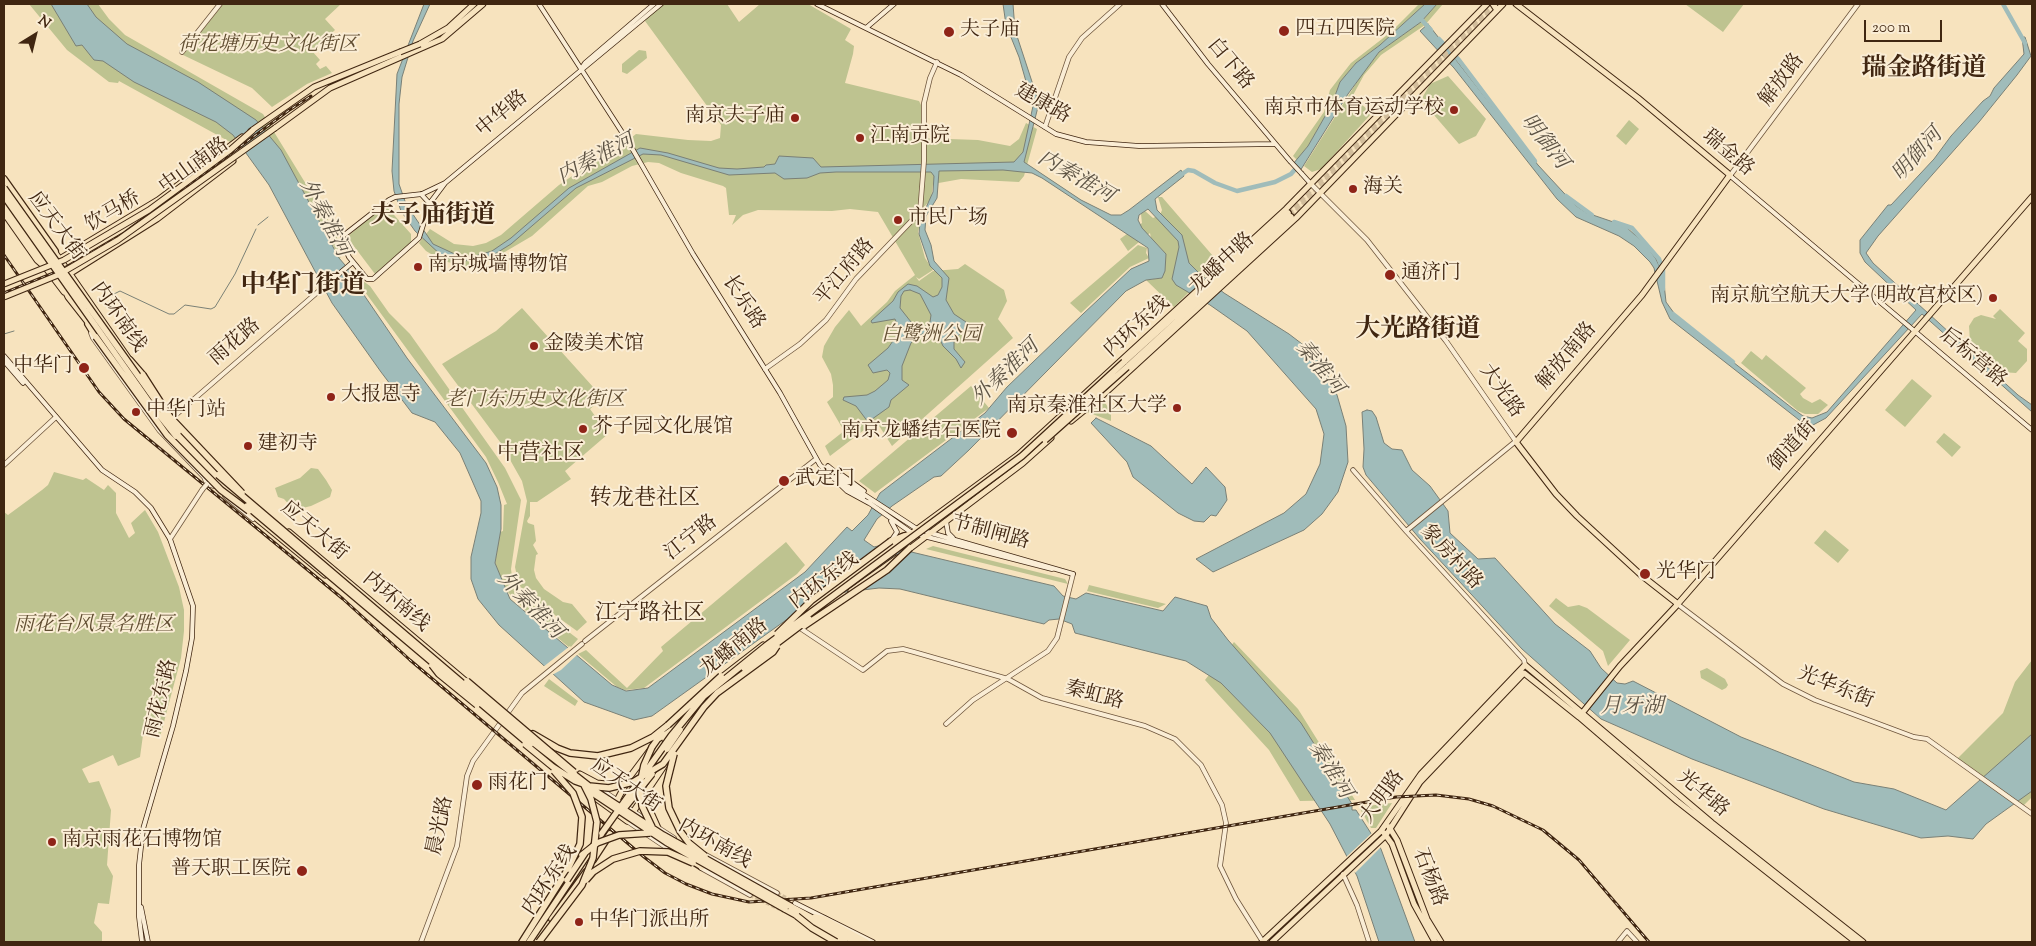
<!DOCTYPE html>
<meta charset="utf-8">
<style>
body{margin:0}
#map{position:relative;width:2036px;height:946px;overflow:hidden;background:#f7e3be;font-family:"Sorts Mill Goudy",serif}
canvas{display:block}
.frame{position:absolute;inset:0;border:5px solid #402611;pointer-events:none}
.north{position:absolute;left:10px;top:10px;width:50px;height:50px;-webkit-text-stroke:4px #faedd5;paint-order:stroke;rotate:36deg;font-size:14px;font-weight:700;line-height:20px;text-align:center;color:#402611}
.north::after{content:'';display:block;margin:auto;width:18px;height:22px;background:#402611;clip-path:polygon(50% 0,100% 100%,50% 72%,0 100%)}
.scale{position:absolute;left:1864px;top:20px;width:78px;height:22px;box-sizing:border-box;border:2px solid #402611;border-top:0;padding-left:6px;font-size:15px;line-height:18px;white-space:nowrap;color:#402611;-webkit-text-stroke:4px #faedd5;paint-order:stroke}
</style>
<div id="map">
<canvas width="2036" height="946"></canvas>
<div class="frame"></div>
<div class="north">N</div>
<div class="scale">200 m</div>
</div>
<script>
const g = document.querySelector('canvas').getContext('2d');
g.lineJoin = 'round';
function paint(path, color) { g.fillStyle = color; g.fill(path, 'evenodd'); }
const toPath = rows => new Path2D(rows.map(r => 'M' + r).join(''));
function stroke(path, color, width, dash) { g.strokeStyle = color; g.lineWidth = width; g.lineCap = dash ? 'butt' : 'round'; g.setLineDash(dash || []); g.stroke(path); }
function drawText(font, color, halo, rows, align = 'center') {
  g.font = font + ' "Sorts Mill Goudy","Noto Serif SC",serif'; g.lineWidth = 4; g.setLineDash([]); g.textBaseline = 'middle'; g.strokeStyle = halo; g.fillStyle = color; for (const [text, x, y, turn = 0] of rows) {
    g.save(); g.translate(x, y); g.rotate((+turn || 0) * Math.PI / 180); g.textAlign = isNaN(turn) ? turn : align; if (halo) g.strokeText(text, 0, 0); g.fillText(text, 0, 0); g.restore();
  }
}
paint(toPath([
 [29,4,98,4,109,19,125,35,263,114,336,233,341,255,340,259,326,232,256,120,230,142,119,81,118,83,109,82,67,50],
 [223,4,341,4,325,19,335,30,312,51,320,60,316,64,320,69,326,66,332,73,307,84,272,107,252,88,183,55],
 [660,4,727,4,739,22,760,4,808,4,851,29,845,40,854,46,853,54,845,83,919,101,921,105,921,138,978,140,1010,146,1019,139,1026,123,1037,129,1024,176,1019,182,961,179,933,184,931,199,924,207,918,232,925,258,933,270,919,279,916,277,919,281,933,271,958,269,965,264,1004,290,1007,301,998,319,1013,338,892,446,876,421,830,456,825,446,844,431,827,402,833,397,833,385,831,374,822,357,824,346,835,327,849,310,861,326,887,302,895,291,915,275,878,212,850,209,832,211,758,210,743,215,732,225,736,215,729,215,726,188,723,186,681,173,659,163,648,162,632,166,602,182,588,186,532,236,486,263,466,266,443,261,426,251,419,243,430,229,454,244,473,246,486,243,501,235,559,185,591,163,616,150,636,134,688,140,711,141,720,138,721,125,645,21,649,13],
 [1419,4,1425,4,1380,45,1356,63,1340,82,1332,104,1308,146,1297,160,1293,156,1324,112,1330,90,1340,77,1351,63,1391,32],
 [1437,4,1443,4,1425,25,1381,55,1364,75,1352,97,1372,113,1321,169,1312,172,1304,166,1362,74,1379,52,1421,22],
 [1685,4,1744,4,1723,32],
 [639,50,646,51,647,58,627,74,622,72,622,64],
 [1448,76,1486,119,1476,136,1459,144,1421,100,1430,84],
 [1629,120,1639,129,1626,145,1616,136],
 [1158,197,1162,197,1213,256,1221,260,1174,307,1146,280,1162,278,1166,254,1151,238,1150,233,1128,251,1120,239,1142,223,1141,214,1145,211,1153,218,1160,215,1162,210],
 [387,207,411,234,411,242,375,274,347,237,381,208],
 [1138,245,1147,248,1146,253,1149,258,1130,267,1081,313,1070,303],
 [356,276,370,286,389,313,410,334,505,468,521,500,511,569,513,584,524,598,578,639,570,648,531,616,503,587,495,563,500,532,503,531,504,505,507,504,498,482,486,457,357,281],
 [522,308,603,398,590,409,608,434,565,471,571,479,537,502,530,502,530,516,527,521,528,523,534,525,536,541,533,545,538,554,536,555,534,570,536,578,544,589,563,602,572,604,587,622,577,631,523,592,518,581,515,567,527,501,522,481,500,442,442,364,496,331],
 [2000,309,2025,333,2018,341,2027,349,2027,361,2016,373,2001,372,1970,342,1969,326,1974,318,1981,315,1996,319,1993,316],
 [1751,351,1762,360,1766,355,1806,388,1800,394,1803,398,1812,403,1820,399,1828,405,1818,414,1805,414,1798,411,1741,363],
 [1912,379,1932,396,1905,427,1885,410],
 [971,386,989,408,875,493,859,481],
 [1102,398,1111,412,1111,421,1087,412],
 [1944,433,1961,447,1952,457,1936,442],
 [311,468,318,469,326,480,332,490,330,497,311,506,294,510,284,499,278,497,275,488,300,478],
 [54,472,83,480,86,478,104,490,108,485,116,493,116,513,129,538,135,533,131,523,145,510,158,532,179,587,184,610,184,631,181,658,160,737,143,735,140,757,118,766,113,755,82,769,89,783,99,781,111,810,107,865,113,876,109,904,98,903,94,923,102,932,102,942,4,942,4,512,8,515,42,490,48,485],
 [1825,530,1849,550,1838,563,1814,543],
 [786,542,805,565,797,574,644,688,625,690,617,687,578,654,586,650,627,688,663,651,661,647],
 [933,546,1065,579,1068,584,926,549],
 [1089,585,1166,604,1158,608,1087,591],
 [1556,598,1568,607,1579,605,1587,608,1630,640,1608,666,1603,651,1549,606],
 [1234,642,1298,709,1355,800,1300,801,1269,750,1205,680],
 [2032,660,2032,797,2022,807,1957,759,2003,713,2015,682],
 [1707,668,1725,679,1728,685,1726,688,1722,690,1701,678,1700,671],
 [549,679,578,701,575,706,544,686],
 [1392,803,1376,828,1371,828,1359,807]
]), '#bec390');
const water = toPath([
 [51,4,87,4,96,17,127,44,198,82,256,120,281,150,339,258,351,272,351,276,407,358,486,463,497,487,501,505,501,529,495,563,510,599,612,685,626,691,648,688,805,572,847,527,852,531,868,515,880,493,985,413,1007,387,1083,314,1131,269,1149,261,1148,248,1042,178,1032,173,1003,170,939,171,937,198,926,216,925,230,931,245,934,261,949,278,946,300,954,314,966,322,964,330,954,340,954,349,965,362,961,368,956,359,943,346,935,329,920,335,911,343,902,366,902,380,909,385,891,400,889,407,868,422,856,406,843,400,844,397,867,395,875,391,888,380,890,373,887,370,873,373,868,365,888,348,900,331,895,319,872,323,871,321,893,301,898,292,908,284,917,286,933,297,938,295,942,287,942,278,930,266,919,234,920,221,933,192,934,176,931,172,836,172,820,173,807,178,784,179,775,173,729,175,661,155,643,154,576,188,511,244,490,257,480,260,459,261,442,256,415,231,401,211,394,191,392,171,397,74,424,4,430,4,413,41,402,77,399,104,399,184,406,204,433,244,459,256,472,257,492,251,511,238,569,188,640,148,668,153,719,168,737,169,764,167,766,165,775,164,779,156,813,158,821,167,1014,162,1023,152,1033,106,1019,57,1006,25,1003,4,1013,4,1015,30,1039,103,1024,162,1081,200,1111,215,1121,215,1129,210,1181,170,1184,176,1155,199,1157,210,1182,235,1189,263,1199,273,1224,293,1289,334,1310,350,1325,370,1337,395,1346,426,1348,462,1338,492,1322,514,1304,530,1213,572,1196,559,1284,513,1306,494,1320,464,1324,434,1316,409,1247,331,1210,305,1176,285,1172,279,1179,247,1178,241,1148,209,1139,215,1138,220,1142,228,1166,254,1165,271,1162,278,1146,280,1126,291,969,450,941,476,934,477,892,506,877,519,864,540,874,547,882,545,1054,586,1063,596,1076,599,1086,593,1163,611,1175,597,1207,606,1211,618,1228,640,1301,723,1352,804,1352,810,1356,810,1381,849,1415,942,1379,942,1357,876,1330,824,1270,733,1221,683,1186,661,1075,633,1072,624,1059,619,1049,620,1044,624,900,589,879,588,821,595,652,716,634,720,584,702,499,625,478,599,471,579,471,557,481,513,481,501,460,453,435,422,412,413,381,372,332,303,269,185,233,135,216,122,134,82,103,61,94,60,82,45,76,46,51,4],
 [910,290,920,294,931,315,930,322,923,328,915,327,900,308,901,296,904,291,910,290],
 [1425,4,1437,4,1421,22,1379,52,1348,94,1300,171,1293,164,1308,146,1332,104,1340,82,1356,63,1380,45,1425,4],
 [1428,24,1538,165,1575,205,1587,213,1625,226,1645,244,1656,259,1663,274,1666,302,1679,320,1792,408,1803,416,1812,418,1827,412,1916,310,1865,262,1860,253,1860,240,1888,205,1891,205,1934,159,1951,136,1983,101,1990,96,1994,88,2024,54,2022,37,2025,37,2031,56,2017,75,1979,122,1878,236,1866,253,1873,263,2018,395,2032,405,2032,412,1922,314,1826,418,1813,425,1803,423,1670,319,1662,302,1654,268,1650,262,1634,246,1619,236,1576,217,1557,199,1454,68,1420,31,1428,24],
 [1367,410,1372,411,1376,417,1384,443,1392,449,1402,450,1412,470,1430,486,1448,511,1450,533,1478,559,1495,558,1555,624,1590,651,1601,668,1617,683,1625,684,1633,681,1741,737,1854,782,1894,789,1946,810,2032,734,2032,791,1986,824,1973,839,1948,836,1921,838,1824,809,1692,759,1601,719,1522,649,1420,539,1366,475,1363,467,1364,449,1362,412,1367,410],
 [1096,418,1151,446,1192,484,1206,467,1225,487,1227,500,1221,509,1216,516,1211,515,1204,522,1194,521,1178,513,1133,477,1127,462,1091,423,1096,418]
]);
paint(water, '#a0bcba');
stroke(water, '#7a8076', 1);
paint(toPath([
 [570,646,578,654,561,670,552,675,543,667],
 [1373,832,1382,846,1355,873,1345,858]
]), '#f7e3be');
stroke(toPath([
 [258,225,268,217],
 [98,302,120,291,169,314,174,314,185,305,211,309,215,307,235,274,256,229],
 [4,334,14,331]
]), '#7a8076', 1);
stroke(toPath([
 [2003,4,2025,43],
 [1419,17,1431,30],
 [1439,39,1459,60,1535,161],
 [1179,176,1188,170,1194,171,1215,183,1237,191,1275,182,1291,174,1298,166],
 [1566,196,1592,215],
 [1614,222,1632,228,1659,259,1661,265],
 [1663,270,1663,289],
 [1673,314,1733,362]
]), '#a0bcba', 4.5);
stroke(toPath([
 [777,893,795,903],
 [750,895,780,909]
]), '#d2bd9b', 4, [4, 2]);
stroke(toPath([
 [1288,213,1492,4],
 [1291,217,1498,4]
]), '#d2bd9b', 5.5, [5.5, 3]);
const tertiary = toPath([
 [182,52,220,4],
 [1045,127,1069,57,1082,38,1120,4],
 [1729,177,1858,4],
 [1311,184,1367,240,1446,341,1517,443],
 [91,333,93,338,159,430,204,477,207,484,214,486],
 [765,369,800,344,826,320,856,279,920,212,924,161,924,103,930,78,937,62],
 [171,419,320,290],
 [4,465,56,417],
 [1353,470,1406,531,1524,660,1525,665],
 [225,496,253,519],
 [1406,531,1516,441],
 [170,539,202,490],
 [1676,603,1783,684,1815,700,1914,737,1927,739,2032,814],
 [800,628,863,670,887,651,903,649,914,652,1008,679,1042,698,1145,726,1175,739,1201,765,1222,805,1226,823,1220,866,1236,899,1263,942],
 [585,641,816,459],
 [946,724,973,700,1048,651,1057,638,1073,574],
 [599,788,649,822],
 [627,821,673,852],
 [657,827,674,838],
 [704,854,777,893],
 [701,868,750,895],
 [1343,874,1357,905,1369,942],
 [421,942,457,846,467,776,473,761,522,693,582,644],
 [1618,942,1627,931,1637,942]
]);
const secondary = toPath([
 [539,4,629,143,693,254,780,393,820,465,847,491,869,503],
 [817,4,961,75,1056,134,1086,142,1139,146,1274,144],
 [1162,4,1208,64,1290,161],
 [866,28,894,4],
 [581,69,585,63,654,4],
 [1302,174,1311,184],
 [1728,174,2032,430],
 [445,183,422,194,395,197,389,200,343,236,343,244,349,257,367,279,373,279,419,238,430,203,445,183,661,4],
 [421,194,430,204],
 [320,290,353,262],
 [4,356,102,470,135,492,151,508,170,539,193,606,192,638,186,671,173,726,143,829,139,865,139,917,142,942],
 [4,361,23,383],
 [828,466,857,490,917,529,1073,574],
 [842,475,864,491],
 [835,477,863,498],
 [868,502,912,533,1052,569],
 [946,521,948,533,953,538],
 [891,541,897,532,891,521],
 [795,903,873,942],
 [141,907,148,942]
]);
const primary = toPath([
 [1493,4,1497,10],
 [420,44,448,28,474,4],
 [275,128,330,88,442,39,483,4],
 [251,131,314,87,400,52],
 [4,201,61,282,68,297,101,339],
 [4,213,37,260,45,267,64,292],
 [52,248,131,362],
 [58,260,158,200,242,137],
 [71,273,157,219,233,161],
 [1071,421,1103,395,1296,218,1503,4],
 [245,509,325,575],
 [289,532,468,683],
 [908,550,1023,463,1051,438],
 [851,591,897,558],
 [1676,606,2032,197],
 [791,623,904,536,912,533,1018,455,1286,209,1487,4],
 [718,680,763,645],
 [1577,715,1677,801,1856,942],
 [660,738,673,729,689,709],
 [580,774,597,783,606,784,614,784,628,778],
 [649,791,649,808,658,828],
 [594,797,627,821,666,763],
 [614,806,629,778,650,750],
 [1389,827,1397,840,1427,919,1441,942],
 [1384,833,1392,844,1414,904,1435,942],
 [1262,942,1381,831,1421,774,1525,665,1712,823,1863,942],
 [1272,942,1386,835,1420,782,1524,673,1579,717,1620,666,1678,604,1641,575,1577,516,1556,494,1516,442,1642,295,1730,175,1638,98,1516,4]
]);
const trunk = toPath([
 [4,179,55,251],
 [4,206,45,267],
 [88,324,96,337],
 [130,360,143,375],
 [1124,362,1288,213],
 [1127,367,1291,217],
 [178,432,218,475],
 [176,436,222,485,247,506],
 [891,541,904,536],
 [533,734,557,748,570,753,598,756,631,748,653,737,668,725],
 [665,739,673,729],
 [652,747,662,733],
 [673,849,702,867],
 [593,860,610,834],
 [790,906,856,942],
 [785,909,845,942],
 [815,917,824,919,866,942],
 [552,919,586,872],
 [522,942,568,869,581,855],
 [529,942,602,833]
]);
stroke(tertiary, '#6e553c', 5.5);
stroke(secondary, '#402611', 5.5);
stroke(primary, '#402611', 7);
stroke(trunk, '#402611', 8);
stroke(tertiary, '#faedd5', 4);
stroke(secondary, '#faedd5', 4);
stroke(primary, '#f7e3be', 5);
stroke(trunk, '#f7e3be', 5.5);
const rail = toPath([
 [4,255,99,392,124,419,343,599,410,660,644,857,665,873,686,884,712,894,749,902,811,898,1396,797,1436,795,1469,799,1493,806,1543,830,1579,860,1649,942],
 [4,293,61,270,124,233,288,111,311,96]
]);
stroke(rail, '#402611', 3);
stroke(rail, '#faedd5', 1, [4]);
const tertiaryBridge = toPath([
 [202,490,207,484]
]);
const secondaryBridge = toPath([
 [1290,161,1302,174]
]);
const primaryBridge = toPath([
 [400,52,420,44],
 [4,284,64,260,149,210,229,151,253,130],
 [4,297,58,275,118,240,275,128]
]);
const trunkBridge = toPath([
 [4,188,178,432],
 [4,196,152,406,176,436],
 [96,337,167,435,221,490,249,511],
 [143,375,170,417,242,493],
 [1045,440,1127,367],
 [218,475,521,733,594,790,663,835,790,906],
 [247,506,530,745],
 [804,626,887,570,910,548],
 [777,634,812,600,891,541],
 [432,665,439,674,477,705],
 [744,668,809,619],
 [467,681,574,772],
 [668,725,721,676],
 [525,744,553,767,575,781,589,786,609,788,633,782,663,764,704,707,717,693,773,652,777,646],
 [667,749,680,730],
 [674,754,666,786,669,808,680,831,689,843,705,856],
 [554,771,573,793,582,817,580,844,568,869],
 [591,792,666,842,785,909],
 [622,811,652,774],
 [652,827,642,806,640,784,644,765,652,747],
 [602,833,671,736,704,696,767,645,1022,456,1124,362],
 [582,855,597,843,619,835,650,833],
 [567,880,585,853],
 [586,880,593,872,613,859,640,851,668,852,693,863],
 [797,916,812,928,836,942],
 [539,942,582,885,593,858,597,822,591,799,583,783]
]);
stroke(tertiaryBridge, '#6e553c', 5.5, []);
stroke(secondaryBridge, '#402611', 5.5, []);
stroke(primaryBridge, '#402611', 7, []);
stroke(trunkBridge, '#402611', 8, []);
stroke(tertiaryBridge, '#faedd5', 4);
stroke(secondaryBridge, '#faedd5', 4);
stroke(primaryBridge, '#f7e3be', 5);
stroke(trunkBridge, '#f7e3be', 5.5);
for (const [x, y, r, color] of [
 [1284,31,6,"#8f2418"],
 [949,32,6,"#8f2418"],
 [1454,110,5,"#8f2418"],
 [795,118,5,"#8f2418"],
 [860,138,5,"#8f2418"],
 [1353,189,5,"#8f2418"],
 [898,220,5,"#8f2418"],
 [418,267,5,"#8f2418"],
 [1390,275,6,"#8f2418"],
 [1993,298,5,"#8f2418"],
 [534,346,5,"#8f2418"],
 [84,368,6,"#8f2418"],
 [331,397,5,"#8f2418"],
 [1177,408,5,"#8f2418"],
 [136,412,5,"#8f2418"],
 [583,429,5,"#8f2418"],
 [1012,433,6,"#8f2418"],
 [248,446,5,"#8f2418"],
 [784,481,6,"#8f2418"],
 [1645,574,6,"#8f2418"],
 [477,785,6,"#8f2418"],
 [52,842,5,"#8f2418"],
 [302,871,6,"#8f2418"],
 [579,922,5,"#8f2418"]
]) { const dot = new Path2D(); dot.arc(x, y, r, 0, 2 * Math.PI); g.fillStyle = color; g.fill(dot); stroke(dot, '#faedd5', 2); }
drawText('20px', '#402611', '#faedd5', [
 ["四五四医院",1295,31],
 ["夫子庙",960,32],
 ["南京市体育运动学校",1444,110,"right"],
 ["南京夫子庙",785,118,"right"],
 ["江南贡院",870,138],
 ["海关",1363,189],
 ["市民广场",908,220],
 ["南京城墙博物馆",428,267],
 ["通济门",1401,275],
 ["南京航空航天大学(明故宫校区)",1983,298,"right"],
 ["金陵美术馆",544,346],
 ["中华门",73,368,"right"],
 ["大报恩寺",341,397],
 ["南京秦淮社区大学",1167,408,"right"],
 ["中华门站",146,412],
 ["芥子园文化展馆",593,429],
 ["南京龙蟠结石医院",1001,433,"right"],
 ["建初寺",258,446],
 ["武定门",795,481],
 ["光华门",1656,574],
 ["雨花门",488,785],
 ["南京雨花石博物馆",62,842],
 ["普天职工医院",291,871,"right"],
 ["中华门派出所",589,922]
], 'left');
drawText('italic 20px', '#604d31', '#faedd5', [
 ["荷花塘历史文化街区",268,47],
 ["白鹭洲公园",931,337],
 ["老门东历史文化街区",535,402],
 ["雨花台风景名胜区",94,627]
]);
drawText('20px', '#402611', '#faedd5', [
 ["白下路",1229,65,50],
 ["解放路",1783,81,-53],
 ["建康路",1042,105,29],
 ["中华路",503,115,-40],
 ["瑞金路",1727,154,40],
 ["中山南路",195,167,-36],
 ["饮马桥",114,213,-31],
 ["应天大街",55,227,53],
 ["龙蟠中路",1223,265,-43],
 ["平江府路",846,273,-50],
 ["长乐路",742,303,57],
 ["内环南线",117,318,55],
 ["内环东线",1138,328,-42],
 ["雨花路",236,343,-41],
 ["解放南路",1568,357,-50],
 ["后标营路",1972,359,40],
 ["大光路",1500,392,55],
 ["御道街",1794,447,-48],
 ["应天大街",313,532,40],
 ["节制闸路",990,534,15],
 ["江宁路",692,539,-38],
 ["象房村路",1450,558,47],
 ["内环东线",825,582,-37],
 ["内环南线",395,603,40],
 ["龙蟠南路",735,649,-39],
 ["光华东街",1835,689,22],
 ["秦虹路",1094,697,15],
 ["雨花东路",163,699,-77],
 ["应天大街",625,787,34],
 ["光华路",1702,795,40],
 ["大明路",1384,798,-54],
 ["晨光路",442,826,-78],
 ["内环南线",714,845,29],
 ["石杨路",1428,878,69],
 ["内环东线",551,881,-56]
]);
drawText('italic 21px', '#5d5344', '#faedd5', [
 ["明御河",1543,143,52],
 ["明御河",1919,156,-48],
 ["内秦淮河",597,161,-28],
 ["内秦淮河",1075,179,30],
 ["外秦淮河",323,219,62],
 ["秦淮河",1318,369,51],
 ["外秦淮河",1007,374,-44],
 ["外秦淮河",529,607,46],
 ["月牙湖",1632,708],
 ["秦淮河",1329,771,58]
]);
drawText('22px', '#402611', '#faedd5', [
 ["中营社区",541,455],
 ["转龙巷社区",645,500],
 ["江宁路社区",650,615]
]);
drawText('bold 25px', '#402611', '#faedd5', [
 ["瑞金路街道",1924,71],
 ["夫子庙街道",433,218],
 ["中华门街道",303,288],
 ["大光路街道",1418,332]
]);
</script>
